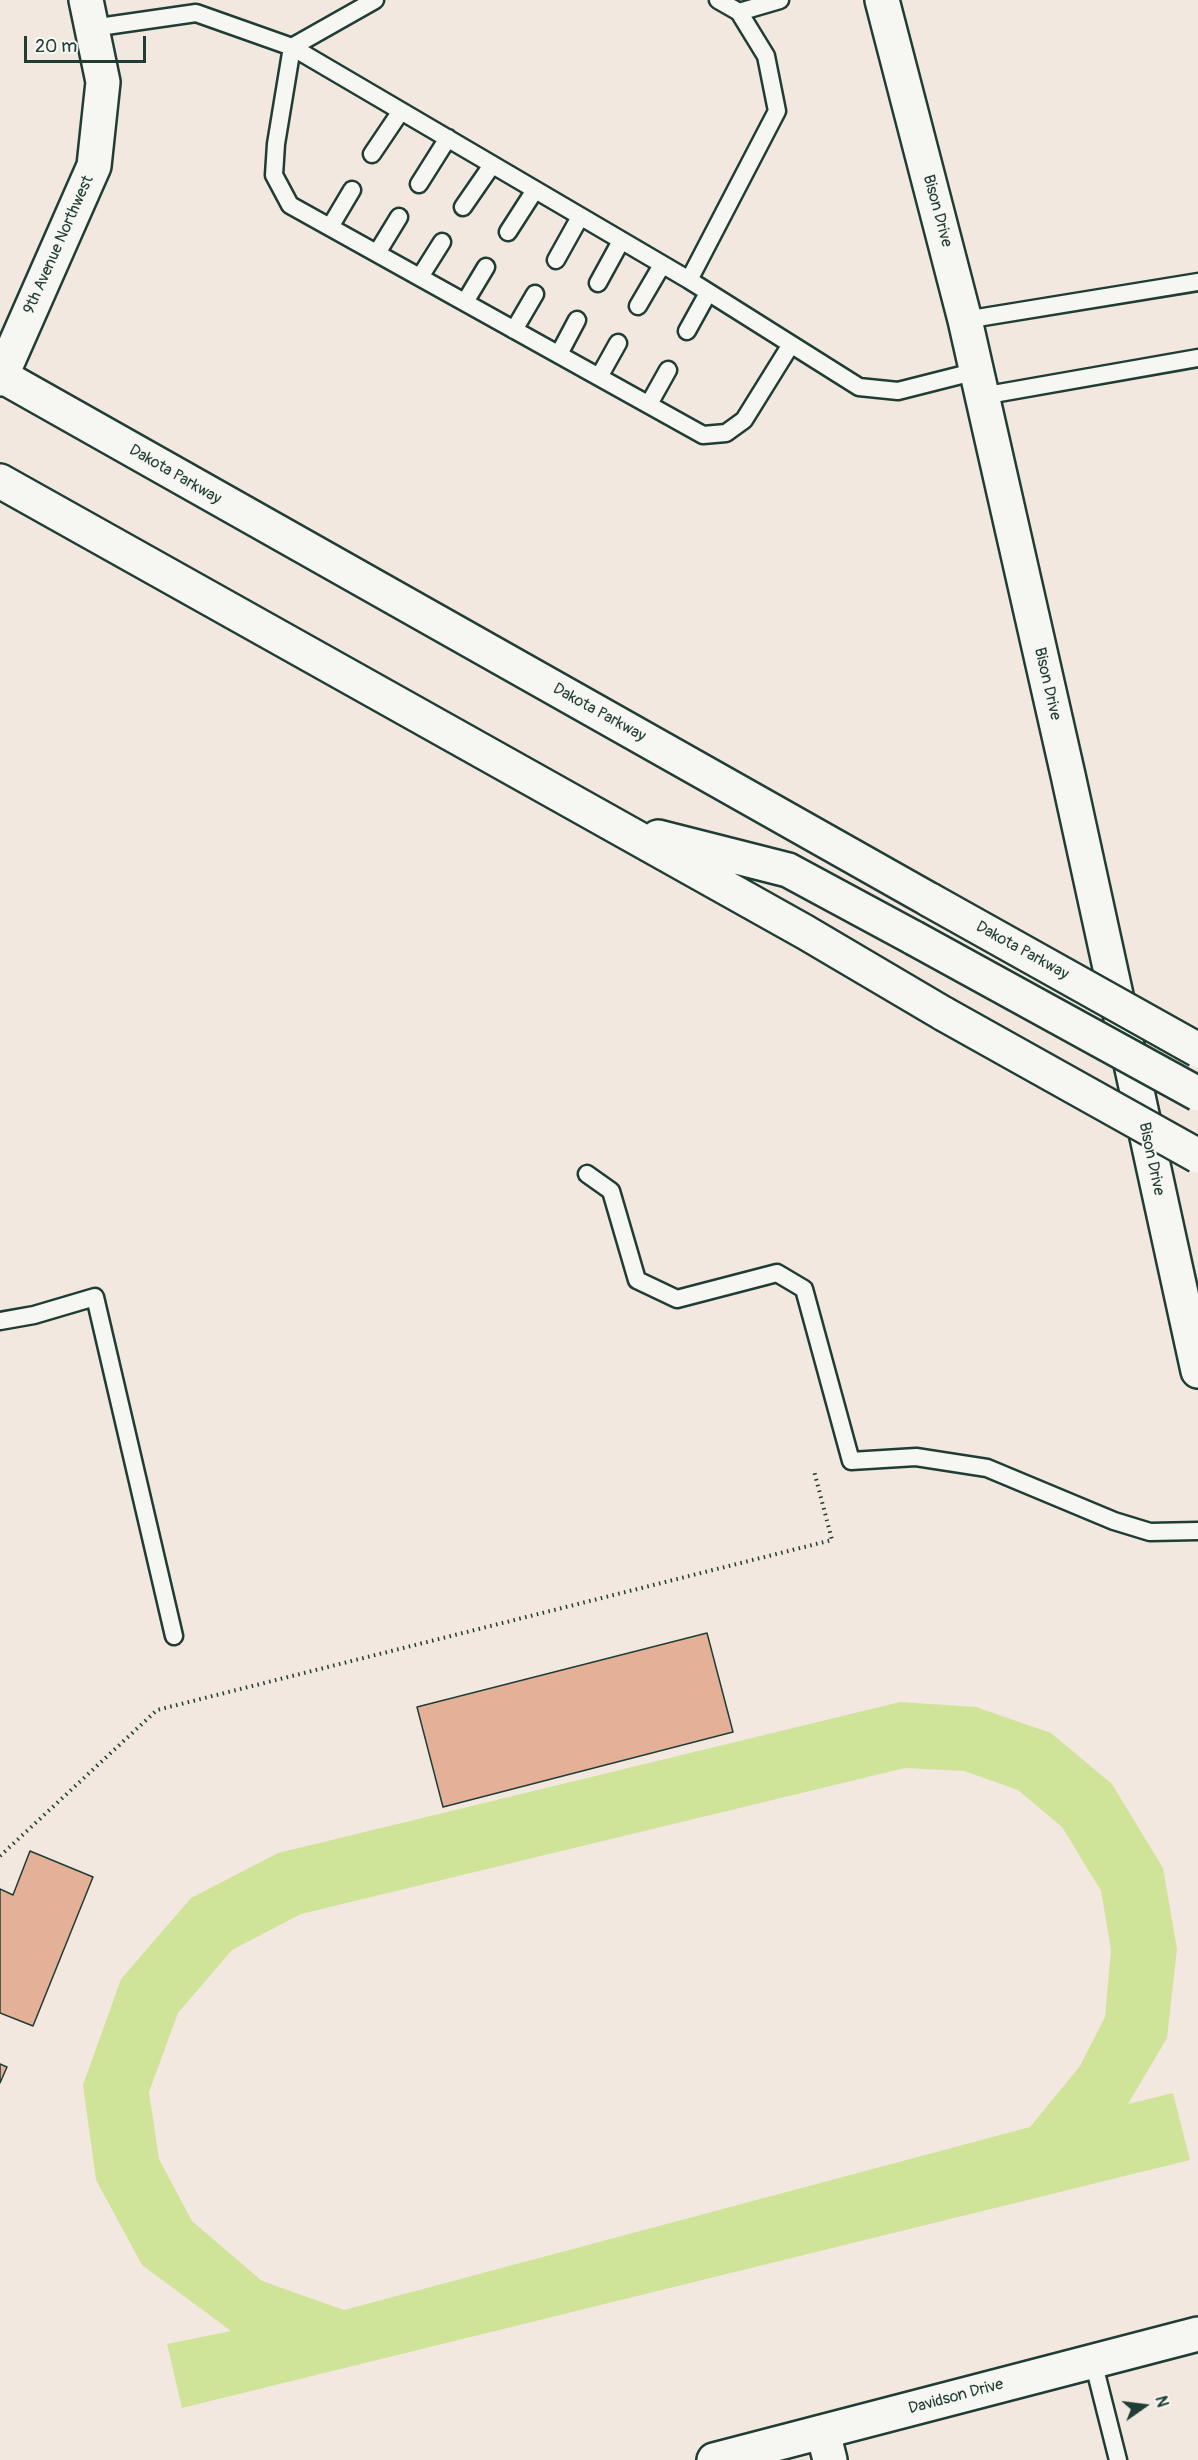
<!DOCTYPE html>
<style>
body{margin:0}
#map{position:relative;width:1198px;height:2460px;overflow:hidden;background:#f2e8e0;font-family:Pangolin,sans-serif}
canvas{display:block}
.north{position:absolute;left:1114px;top:2376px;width:60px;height:60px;-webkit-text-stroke:4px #f6f6f2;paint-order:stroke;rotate:76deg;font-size:16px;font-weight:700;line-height:24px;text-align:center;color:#1f3d34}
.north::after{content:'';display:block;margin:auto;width:21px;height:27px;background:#1f3d34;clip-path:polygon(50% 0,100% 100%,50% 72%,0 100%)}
.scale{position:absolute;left:24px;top:36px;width:122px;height:27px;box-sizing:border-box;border:3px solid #1f3d34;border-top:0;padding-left:8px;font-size:18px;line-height:21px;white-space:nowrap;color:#1f3d34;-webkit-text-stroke:4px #f6f6f2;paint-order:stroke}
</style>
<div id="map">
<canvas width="1198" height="2460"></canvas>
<div class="north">N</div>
<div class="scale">20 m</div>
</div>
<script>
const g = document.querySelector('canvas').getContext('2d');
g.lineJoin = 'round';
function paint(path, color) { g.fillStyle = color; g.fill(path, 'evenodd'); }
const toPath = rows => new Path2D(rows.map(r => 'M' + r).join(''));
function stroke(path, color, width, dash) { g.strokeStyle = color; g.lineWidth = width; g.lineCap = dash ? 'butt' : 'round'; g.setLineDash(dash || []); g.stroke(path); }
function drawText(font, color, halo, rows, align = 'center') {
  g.font = font + ' Pangolin,sans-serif'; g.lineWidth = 4.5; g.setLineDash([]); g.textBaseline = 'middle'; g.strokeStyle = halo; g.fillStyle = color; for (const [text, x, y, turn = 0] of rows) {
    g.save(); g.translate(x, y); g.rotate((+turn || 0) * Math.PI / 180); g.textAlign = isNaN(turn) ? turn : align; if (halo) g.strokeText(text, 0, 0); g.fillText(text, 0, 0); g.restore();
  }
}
paint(toPath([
 [900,1702,976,1707,1051,1733,1112,1784,1163,1868,1177,1949,1167,2038,1128,2104,1173,2093,1190,2160,182,2408,167,2344,231,2331,142,2265,96,2180,83,2085,121,1979,191,1898,278,1853],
 [905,1768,964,1771,1018,1790,1062,1827,1101,1891,1111,1950,1105,2017,1080,2066,1030,2127,344,2310,262,2281,192,2221,159,2159,149,2092,178,2013,232,1950,301,1914]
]), '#d0e499');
const building = toPath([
 [707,1633,733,1732,443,1807,417,1707,707,1633],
 [30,1851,93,1877,33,2026,0,2013,0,1889,13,1895,30,1851],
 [0,2064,7,2067,0,2083,0,2064]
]);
paint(building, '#e4b098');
stroke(building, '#1f3d34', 1.5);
const lane = toPath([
 [375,0,292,47,689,280],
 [718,0,739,12],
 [780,0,739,12,766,56,777,111,689,280,859,387,898,391,977,371],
 [92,28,196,13,292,47,276,144,274,175,290,205,703,435,726,433,744,420,790,346],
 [372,154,401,111],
 [419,184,448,138],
 [463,207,492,165],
 [330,227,352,190],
 [508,232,535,190],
 [377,253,399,217],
 [556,260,580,217],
 [420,277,442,242],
 [598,283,621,241],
 [465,302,486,267],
 [638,306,662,265],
 [965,320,1198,282],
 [514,330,535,294],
 [687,331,708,293],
 [559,354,577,320],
 [599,377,618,343],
 [982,396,1198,358],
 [649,404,668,370],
 [587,1174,611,1191,637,1280,677,1299,777,1273,804,1289,851,1461,916,1457,987,1468,1114,1521,1150,1532,1198,1531],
 [0,1321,34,1315,95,1297,174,1636],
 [1093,2361,1118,2460]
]);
const street = toPath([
 [823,2432,830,2460],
 [714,2460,1198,2334]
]);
const secondary = toPath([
 [882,0,965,320,1068,775,1198,1371],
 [0,379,94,166,103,82,86,0]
]);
const highway = toPath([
 [0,375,930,900],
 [0,481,805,932,944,1014],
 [658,837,788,870,914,938]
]);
stroke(lane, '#1f3d34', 21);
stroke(street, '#1f3d34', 38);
stroke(secondary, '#1f3d34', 38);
stroke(highway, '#1f3d34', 38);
stroke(toPath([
 [0,1856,157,1710,832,1540,814,1471]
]), '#1f3d34', 4, [1.5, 4.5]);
stroke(lane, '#f6f6f2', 16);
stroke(street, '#f6f6f2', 33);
stroke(secondary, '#f6f6f2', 33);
stroke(highway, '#f6f6f2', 33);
const highwayBridge = toPath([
 [930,900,1198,1050],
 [914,938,1198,1094],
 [944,1014,1198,1156]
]);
stroke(highwayBridge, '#1f3d34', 38, []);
stroke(highwayBridge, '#f6f6f2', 33);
drawText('16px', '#1f3d34', '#f6f6f2', [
 ["Bison Drive",937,211,75],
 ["9th Avenue Northwest",59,245,-66],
 ["Dakota Parkway",175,475,30],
 ["Bison Drive",1047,684,77],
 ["Dakota Parkway",599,713,29],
 ["Dakota Parkway",1022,951,29],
 ["Bison Drive",1151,1159,78],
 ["Davidson Drive",956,2397,-15]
]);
</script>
